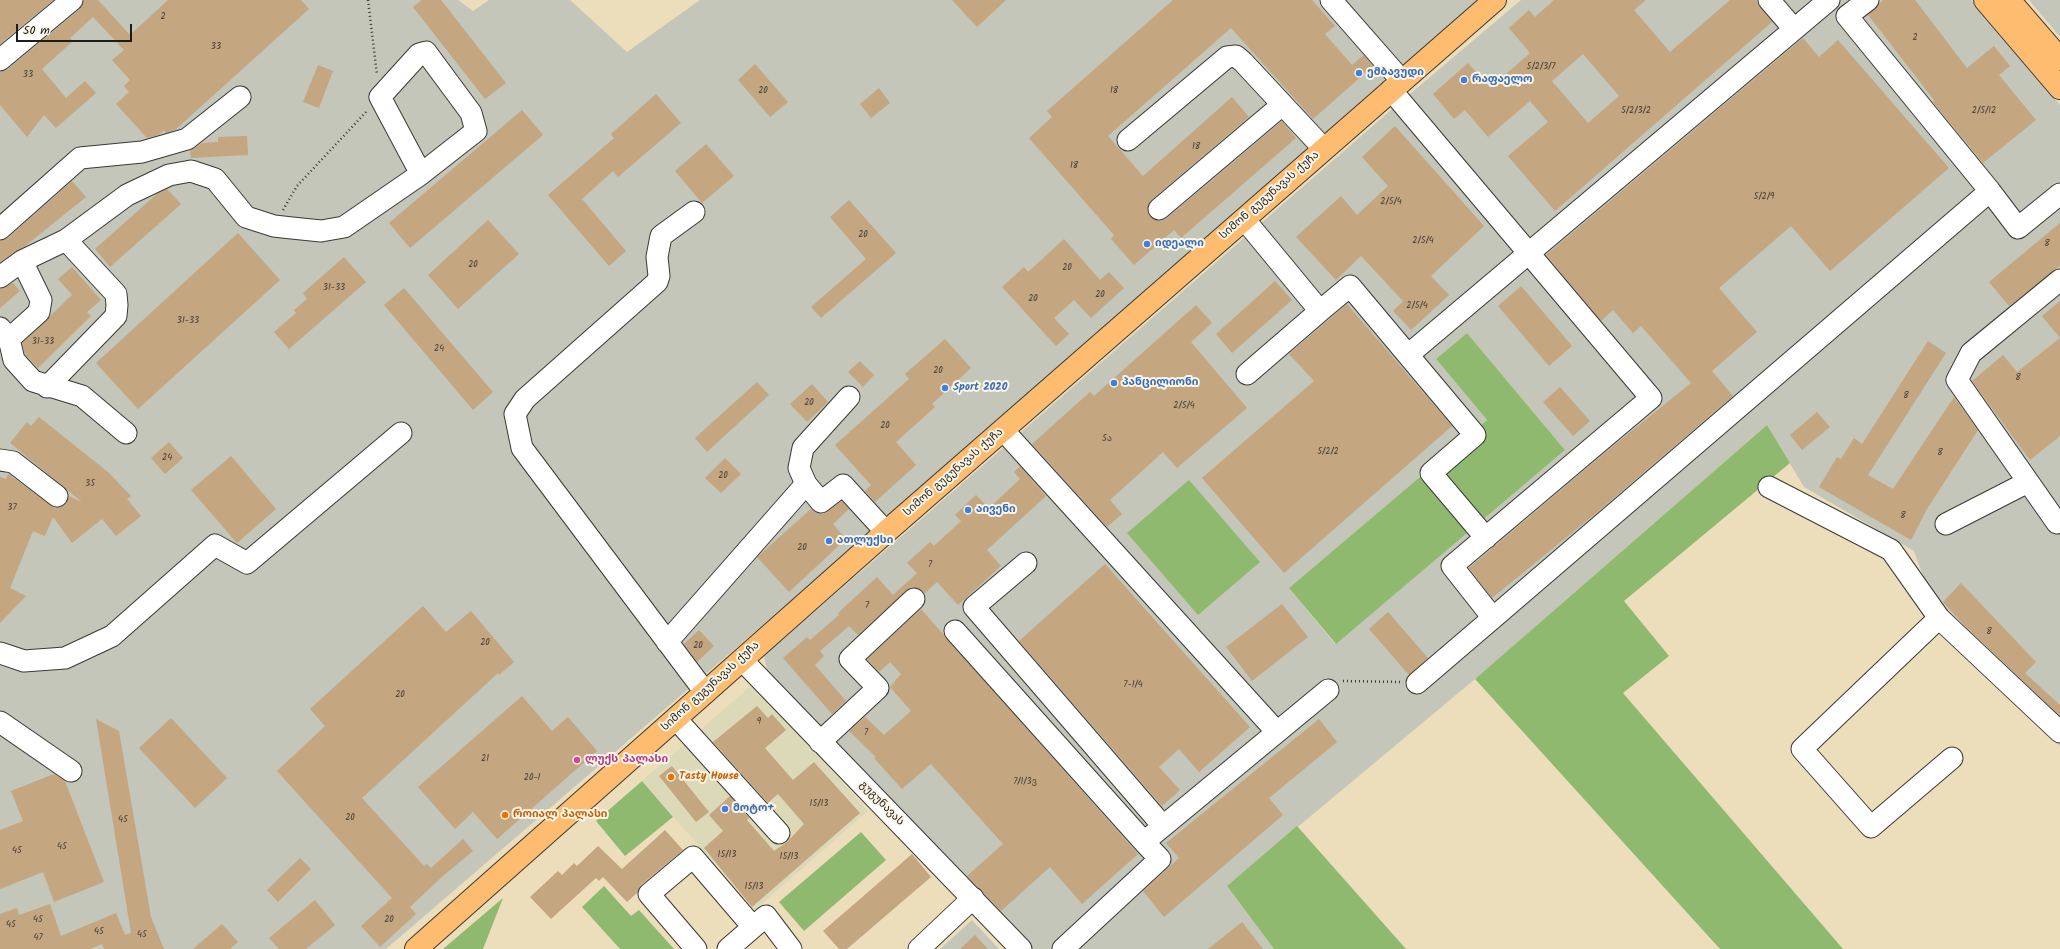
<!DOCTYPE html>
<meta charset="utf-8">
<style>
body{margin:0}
#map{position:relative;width:2060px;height:949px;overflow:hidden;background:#ecdebb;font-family:Kalam,sans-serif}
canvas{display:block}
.scale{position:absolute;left:16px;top:24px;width:116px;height:18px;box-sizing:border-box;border:2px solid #1c1c1c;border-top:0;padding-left:5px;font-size:12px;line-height:14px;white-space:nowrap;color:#1c1c1c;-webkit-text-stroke:3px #fcf5e5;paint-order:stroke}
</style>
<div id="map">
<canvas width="2060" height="949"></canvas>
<div class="scale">50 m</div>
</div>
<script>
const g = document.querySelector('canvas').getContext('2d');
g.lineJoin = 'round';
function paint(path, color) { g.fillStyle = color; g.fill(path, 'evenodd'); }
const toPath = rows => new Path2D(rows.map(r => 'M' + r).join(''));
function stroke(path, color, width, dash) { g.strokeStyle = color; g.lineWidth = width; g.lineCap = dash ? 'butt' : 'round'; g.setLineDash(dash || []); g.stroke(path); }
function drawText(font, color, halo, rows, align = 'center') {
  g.font = font + ' Kalam,"Noto Sans Georgian",sans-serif'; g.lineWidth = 4; g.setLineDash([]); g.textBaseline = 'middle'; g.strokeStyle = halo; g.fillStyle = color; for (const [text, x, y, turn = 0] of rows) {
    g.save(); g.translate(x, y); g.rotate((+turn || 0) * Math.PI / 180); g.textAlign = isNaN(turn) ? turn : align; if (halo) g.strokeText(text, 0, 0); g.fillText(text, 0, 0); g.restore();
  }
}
paint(toPath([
 [755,682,868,811,755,910,642,781]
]), '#dbd9b8');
paint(toPath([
 [0,0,458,0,473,11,489,0,570,0,627,52,700,0,1481,0,765,623,386,949,0,949],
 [1521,0,1971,0,2060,105,2060,746,1945,638,1914,551,1804,487,1767,425,1475,679,1227,886,1274,949,1033,949,768,673,764,656,1391,110],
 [1467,333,1565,450,1335,644,1289,588,1487,420,1436,359],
 [2029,0,2060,0,2060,37],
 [972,920,999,949,940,949]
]), '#c3c6b9');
paint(toPath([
 [1467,333,1565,450,1336,644,1289,588,1487,420,1436,359],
 [1767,425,1790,463,1624,601,1669,656,1623,693,1843,949,1720,949,1475,679],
 [1189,480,1260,562,1198,615,1127,533],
 [642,781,673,817,625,856,596,821],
 [1297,826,1406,949,1274,949,1227,886],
 [861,832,886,860,804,931,779,902],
 [604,886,631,916,639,910,674,949,620,949,582,907],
 [503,898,483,949,443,949]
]), '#90b970');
paint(toPath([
 [0,0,53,0,0,44],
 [84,0,98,0,130,35,168,0,301,0,309,9,175,130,166,133,164,130,159,135,147,138,116,104,129,92,124,86,130,80,112,60,124,50,93,17,70,38,73,41,42,69,66,98,85,81,96,93,56,128,44,115,27,137,0,105,0,72,8,69,80,9],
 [422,0,441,0,506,83,485,99,413,7],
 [952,0,1006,0,977,27],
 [1173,0,1312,0,1335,26,1325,34,1352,65,1364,55,1373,66,1313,119,1231,28,1108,136,1143,176,1232,97,1249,117,1151,200,1148,205,1150,216,1155,220,1162,221,1167,218,1282,121,1296,138,1181,238,1174,230,1134,265,1111,239,1114,235,1029,138,1052,117,1047,111],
 [1554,0,1646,0,1634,10,1670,52,1730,0,1756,0,1772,22,1555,211,1508,156,1548,122,1530,101,1488,137,1465,110,1454,119,1433,94,1468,63,1490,88,1530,53,1509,28,1529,10,1535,17],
 [1583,54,1619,96,1588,123,1552,81],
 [1883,0,1915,0,1967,68,1994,46,2010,66,1999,75,2036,120,1983,163,1933,102,1934,100,1868,15],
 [1803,38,1819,57,1838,40,1949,168,1830,271,1791,226,1719,288,1757,332,1712,371,1733,396,1595,514,1492,598,1469,568,1607,451,1691,383,1641,326,1633,333,1613,310,1601,321,1546,255],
 [755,64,788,102,770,117,738,80],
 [318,65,333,71,319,108,303,102],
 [879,88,890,103,871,118,860,104],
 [656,94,681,123,618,177,613,171,582,199,626,251,609,266,548,195,614,138,611,134],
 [522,110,543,135,410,248,389,223],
 [1395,126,1484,226,1431,276,1449,295,1411,330,1393,311,1403,301,1361,256,1336,280,1296,237,1341,196,1357,215,1388,186,1362,157],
 [247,136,248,155,191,158,190,151,202,143,218,142,218,137],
 [706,144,734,176,702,203,675,171],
 [72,181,86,197,24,247,0,262,0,241,8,238],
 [167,189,181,204,110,267,95,249,158,193],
 [849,200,896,253,821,318,811,307,866,259,830,217],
 [488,220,519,254,458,309,428,275],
 [2060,223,2060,266,2009,306,1989,282],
 [238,233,280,280,138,409,96,363],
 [1064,239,1100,280,1109,272,1124,288,1091,318,1074,300,1054,318,1069,334,1056,346,1002,287,1024,267,1028,272],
 [344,257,366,282,289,349,274,332,296,313,294,310,307,299,303,293],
 [72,267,101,300,87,312,91,316,38,368,25,354,22,343,72,295,58,279],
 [1275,281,1292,300,1232,353,1216,334],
 [13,283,20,291,0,308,0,289],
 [1521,286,1572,346,1549,366,1498,306],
 [404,288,493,392,473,410,384,305],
 [2060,301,2060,436,2030,460,1972,381,2003,355,2017,372,2060,338,2042,316],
 [1347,304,1452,426,1284,573,1202,478,1314,381,1289,354],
 [1196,305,1212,323,1191,342,1247,408,1177,468,1163,452,1110,500,1122,514,1107,527,1032,444,1090,392,1094,396],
 [945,339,971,368,932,404,935,407,896,442,916,465,875,502,865,491,871,485,835,445,909,379,905,374],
 [1928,341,1946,353,1868,475,1893,489,1954,397,1978,430,1927,509,1911,540,1819,487,1837,457,1841,459,1854,438,1862,444],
 [860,361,874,375,863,387,848,372],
 [757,382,769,395,707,452,695,438],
 [812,384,828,402,807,422,790,404],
 [1560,387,1590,421,1573,436,1543,402],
 [1817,412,1830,427,1802,450,1790,435],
 [39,417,108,472,131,496,127,499,141,516,116,536,102,519,72,543,53,517,45,536,33,531,10,588,26,596,0,623,0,477,6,479,8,474,55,508,61,507,66,504,69,496,82,502,10,443,27,422,31,426],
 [169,442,183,458,165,474,151,458],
 [231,456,276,509,237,543,191,490],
 [725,458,741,474,721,493,705,478],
 [1020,466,1046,496,987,550,1001,566,958,605,937,582,924,594,918,588,911,587,858,635,849,626,820,651,824,656,815,665,846,701,832,714,783,658,807,637,810,640,839,615,838,613,877,577,893,595,917,573,907,563,930,542,934,546,961,521,955,515,976,495,989,508,1020,479,1014,472],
 [842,501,849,509,833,524,846,539,789,592,757,557,811,509,816,513,823,514],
 [1105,564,1250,727,1199,772,1179,749,1159,767,1180,790,1162,806,1019,641],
 [1961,583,2036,662,2025,673,2060,705,2060,716,1964,625,1943,602],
 [1282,604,1308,637,1252,681,1226,647],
 [423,606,446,632,471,611,514,662,499,675,498,673,362,798,424,866,427,864,431,868,463,839,473,851,444,875,410,907,416,914,380,947,361,926,392,898,277,771,325,726,310,709],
 [921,609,1138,854,1082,904,1050,867,1001,911,967,876,1003,844,931,764,902,789,874,758,876,757,849,731,865,717,884,735,911,711,890,687,901,674,890,662,879,672,867,659],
 [1388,612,1428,658,1409,675,1369,629],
 [699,630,714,646,697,662,684,644],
 [522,696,552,731,568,717,597,751,497,839,473,812,455,829,418,787],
 [757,706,768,718,772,714,786,730,765,748,793,780,814,762,860,813,752,907,704,848,723,831,709,815,730,796,749,818,747,820,774,851,787,842,804,824,778,794,768,803,713,742],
 [171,718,227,778,195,808,139,748],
 [96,719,119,731,151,917,164,949,104,949,102,944,90,949,0,949,0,914,17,908,19,915,50,904,61,936,116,913,125,935,131,933],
 [1319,719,1337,742,1269,798,1283,815,1164,917,1143,891,1179,858,1166,843],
 [672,766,709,812,696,822,659,776],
 [54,774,65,781,104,882,54,902,43,872,0,889,0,830,23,821,11,791],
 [665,830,683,850,641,885,637,893,627,902,603,877,599,881,596,878,551,919,530,897,558,871,562,875,574,863,577,866,598,846,622,869],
 [912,854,931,877,847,949,839,949,823,931],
 [300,858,311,869,278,902,267,890],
 [315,900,335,925,306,949,279,949,269,938],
 [1242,922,1263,949,1208,949],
 [222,924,238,942,230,949,193,949],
 [975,935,988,949,960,949]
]), '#c4a681');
const minor = toPath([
 [1331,0,1402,81],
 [1769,0,1794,29],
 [1868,0,1847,16,1990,191,2018,228,2060,194],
 [0,60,72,0],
 [1391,90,1651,398,1452,566,1493,618,1990,191],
 [1128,140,1227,57,1236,56,1243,62,1324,149],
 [1159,209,1282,105],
 [694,212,661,236,657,257,659,276,657,282,525,399,515,414,522,448,705,692],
 [1244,219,1320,311,1350,286,1475,435,1431,473,1486,538],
 [0,229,80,158,142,152,187,139,240,97],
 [0,277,22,261,66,240,127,195,169,175,191,171,215,179,246,217,274,226,292,228,321,231,344,227,421,174,476,131,471,113,426,52,419,54,380,97,421,174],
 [2060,280,1971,353,1957,380,2057,523,2060,520],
 [0,328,9,339,39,312,41,300,22,261],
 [9,339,14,360,33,381,82,396,126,433],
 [1408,355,1829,0],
 [1247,374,1320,311],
 [47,387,116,316,117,305,116,294,66,240],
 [849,397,803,448,799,468,806,484,821,502,843,485,886,532],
 [1003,430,1277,732],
 [0,460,13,462,57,496],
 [1769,487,1891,550,1939,618,2060,732],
 [1946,524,2028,482],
 [1026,563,974,607,1163,826],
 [1939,618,1802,749,1871,827,1952,758],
 [955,631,1144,842],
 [667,642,806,484],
 [0,653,24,661,65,658,112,636,215,545,247,563,401,433],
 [742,660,1021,949],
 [1417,683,1493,618],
 [676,719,779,833],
 [0,722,71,771],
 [820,742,878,688,850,659,914,599],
 [696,949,649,894,693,857,753,927],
 [728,949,766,916,791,949],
 [919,949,973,898],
 [1063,949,1160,859,1144,842,1328,690]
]);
const major = toPath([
 [1985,0,2060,88],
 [2009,0,2060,59],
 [416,949,886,532,1495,0]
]);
stroke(minor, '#3b3934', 23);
stroke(major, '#3b3934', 24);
stroke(toPath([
 [368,0,377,75],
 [283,210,297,186,367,111],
 [1343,681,1400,682]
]), '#3b3934', 2.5, [1, 3]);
stroke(minor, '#fff', 21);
stroke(major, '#febc70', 22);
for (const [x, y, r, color] of [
 [1359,73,4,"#3f7fe0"],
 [1464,80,4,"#3f7fe0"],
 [1147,244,4,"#3f7fe0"],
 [1114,383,4,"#3f7fe0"],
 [945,388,4,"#3f7fe0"],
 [968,510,4,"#3f7fe0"],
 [829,541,4,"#3f7fe0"],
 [577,760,4,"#d1479c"],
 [671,777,4,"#e8710a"],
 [725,809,4,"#3f7fe0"],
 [505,815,4,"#e8710a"]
]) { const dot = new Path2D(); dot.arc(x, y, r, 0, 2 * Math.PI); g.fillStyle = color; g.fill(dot); stroke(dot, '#fcf5e5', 1.5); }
drawText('9px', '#463e35', null, [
 ["2",163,17],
 ["2",1915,38],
 ["33",216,47],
 ["5/2/3/7",1541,67],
 ["33",28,75],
 ["20",763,91],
 ["18",1114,91],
 ["5/2/3/2",1636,111],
 ["2/5/12",1984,111],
 ["18",1196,147],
 ["18",1074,166],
 ["5/2/9",1764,197],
 ["2/5/4",1391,202],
 ["20",863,235],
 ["2/5/4",1423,241],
 ["8",2047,244],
 ["20",473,265],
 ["20",1067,268],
 ["31-33",334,288],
 ["20",1100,295],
 ["20",1033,299],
 ["2/5/4",1417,306],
 ["31-33",188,321],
 ["31-33",43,342],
 ["24",439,349],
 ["20",938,371],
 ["8",2018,378],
 ["8",1906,396],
 ["20",809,403],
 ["2/5/4",1184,406],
 ["20",885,426],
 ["5ა",1107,439],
 ["5/2/2",1328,452],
 ["8",1940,453],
 ["24",167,458],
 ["20",723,476],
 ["35",90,484],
 ["37",12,508],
 ["8",1903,516],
 ["20",802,548],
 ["7",930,565],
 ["7",867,606],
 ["8",1989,632],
 ["20",485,643],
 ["20",698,646],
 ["7-1/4",1133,685],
 ["20",400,695],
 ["9",759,722],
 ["7",866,733],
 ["21",485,759],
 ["20-1",532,778],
 ["7/1/3ვ",1025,782],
 ["15/13",819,804],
 ["20",350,818],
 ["45",123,820],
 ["45",62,847],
 ["45",17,851],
 ["15/13",727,855],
 ["15/13",789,857],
 ["15/13",754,887],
 ["45",38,920],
 ["20",389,920],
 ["45",11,925],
 ["45",99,932],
 ["45",142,935],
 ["47",38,938]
]);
drawText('bold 11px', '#366cbe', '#fcf5e5', [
 ["ემბავუდი",1367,73],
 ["რაფაელო",1472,80],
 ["იდეალი",1155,244],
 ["პანცილიონი",1122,383],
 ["Sport 2020",953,388],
 ["აივენი",976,510],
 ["ათლუქსი",837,541],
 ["მოტო+",733,809]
], 'left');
drawText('11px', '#1c1c1c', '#fcf5e5', [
 ["სიმონ გუგუნავას ქუჩა",1270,196,-41],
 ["სიმონ გუგუნავას ქუჩა",954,473,-41],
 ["სიმონ გუგუნავას ქუჩა",711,687,-42],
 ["გუგუნავას",881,804,45]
]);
drawText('bold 11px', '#b23c85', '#fcf5e5', [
 ["ლუქს პალასი",585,760]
], 'left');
drawText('bold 11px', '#c56008', '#fcf5e5', [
 ["Tasty House",679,777],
 ["როიალ პალასი",513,815]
], 'left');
</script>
